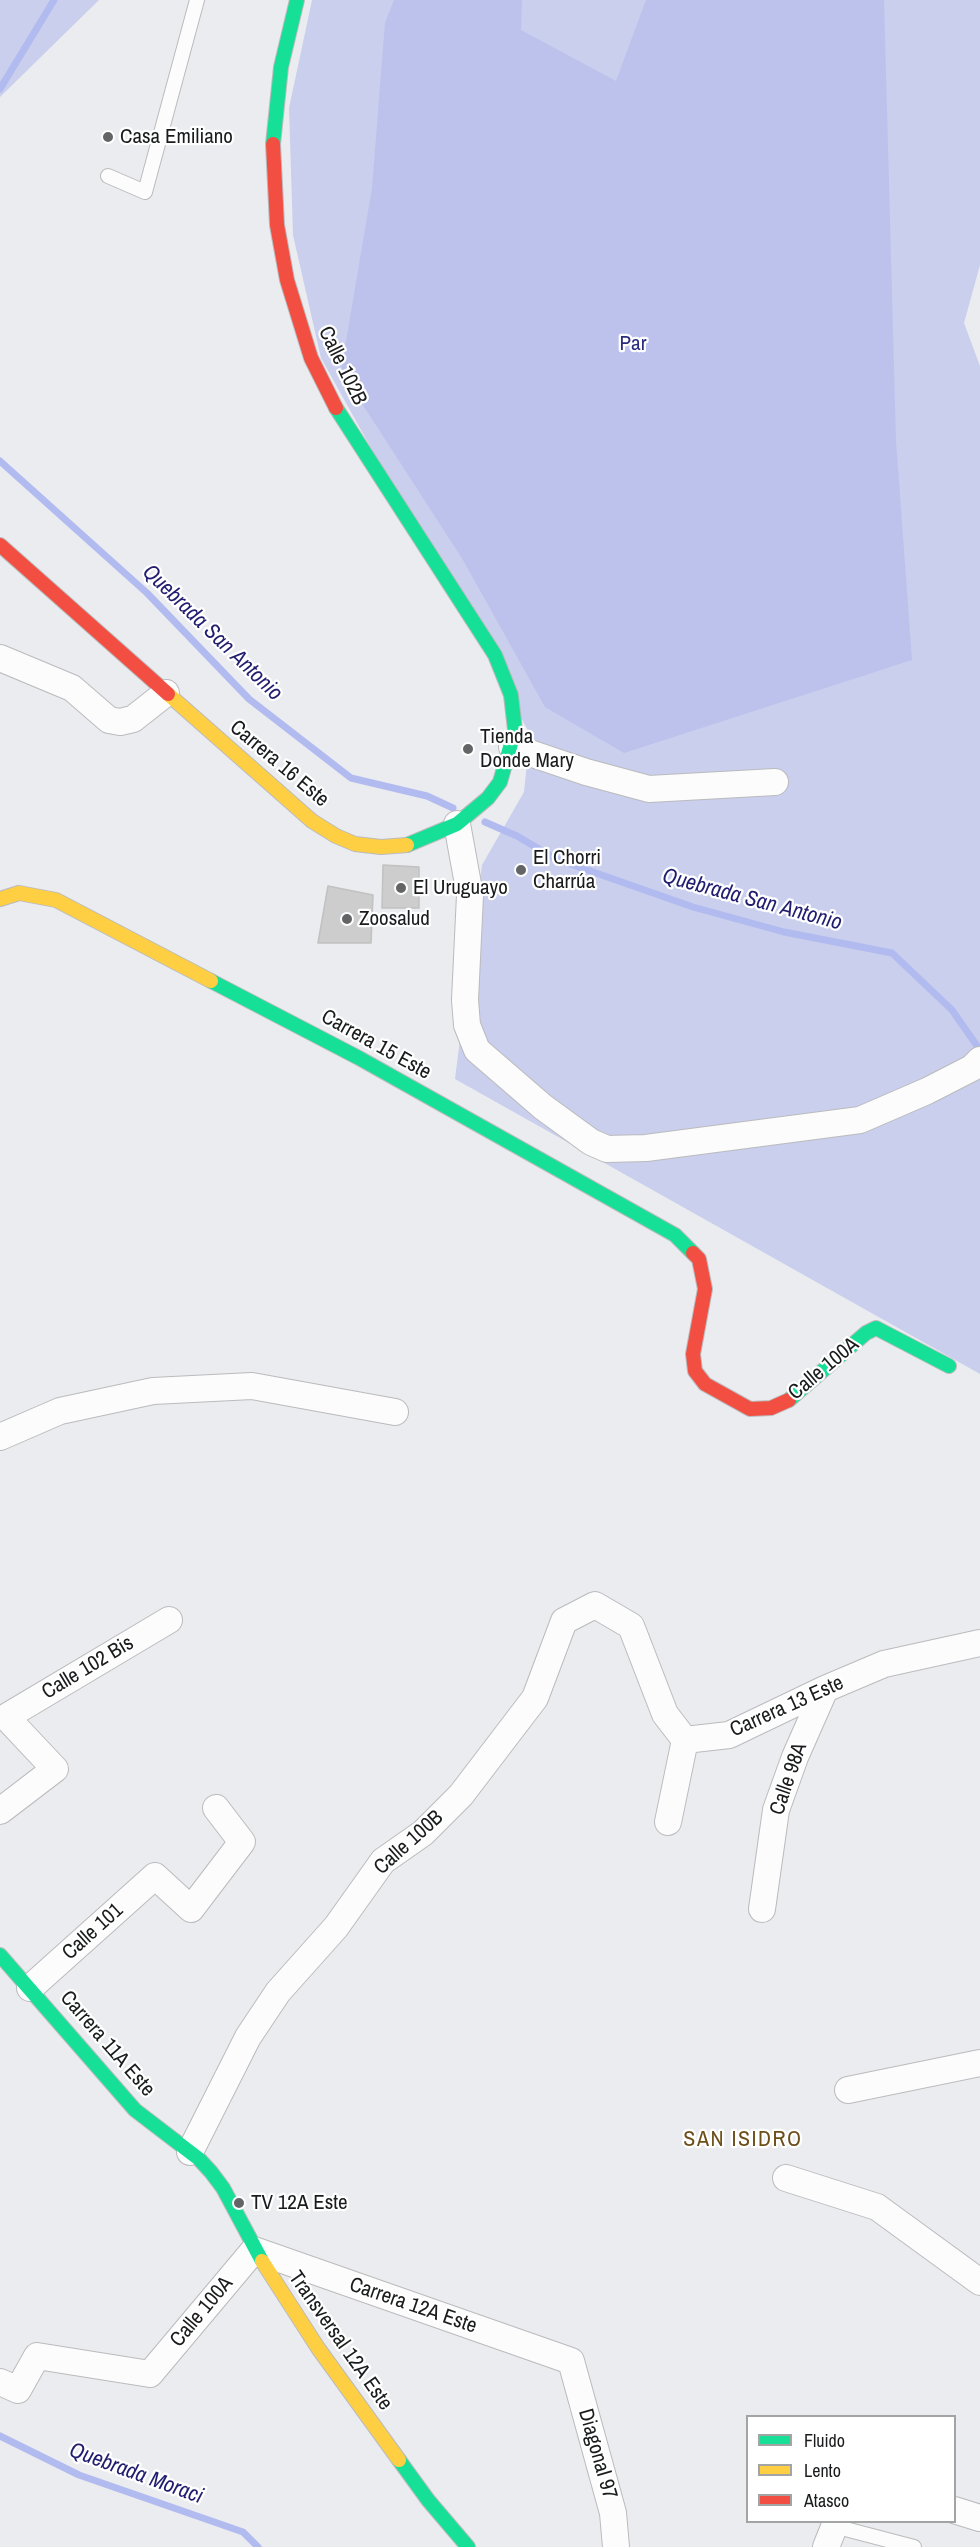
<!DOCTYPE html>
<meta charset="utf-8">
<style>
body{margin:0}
#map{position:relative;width:980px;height:2547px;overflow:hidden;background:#ebecef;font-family:"Archivo Narrow",sans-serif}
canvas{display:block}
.legend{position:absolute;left:746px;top:2415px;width:210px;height:108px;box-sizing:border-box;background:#fff;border:2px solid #a3a4a4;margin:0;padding:8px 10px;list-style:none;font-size:18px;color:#1a1b1c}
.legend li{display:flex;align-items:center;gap:12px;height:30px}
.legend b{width:30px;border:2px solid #a3a4a4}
</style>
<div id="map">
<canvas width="980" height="2547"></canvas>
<ul class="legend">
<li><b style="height:8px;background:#16e098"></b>Fluido</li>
<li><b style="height:8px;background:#ffcf43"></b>Lento</li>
<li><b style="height:8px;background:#f24e42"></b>Atasco</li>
</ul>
</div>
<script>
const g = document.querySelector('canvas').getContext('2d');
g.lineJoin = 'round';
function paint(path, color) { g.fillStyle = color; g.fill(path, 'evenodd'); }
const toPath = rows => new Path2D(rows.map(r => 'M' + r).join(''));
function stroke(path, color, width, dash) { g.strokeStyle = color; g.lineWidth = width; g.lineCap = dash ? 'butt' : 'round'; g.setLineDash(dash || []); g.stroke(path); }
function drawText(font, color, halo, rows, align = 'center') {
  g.font = font + ' "Archivo Narrow",sans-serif'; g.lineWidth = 4.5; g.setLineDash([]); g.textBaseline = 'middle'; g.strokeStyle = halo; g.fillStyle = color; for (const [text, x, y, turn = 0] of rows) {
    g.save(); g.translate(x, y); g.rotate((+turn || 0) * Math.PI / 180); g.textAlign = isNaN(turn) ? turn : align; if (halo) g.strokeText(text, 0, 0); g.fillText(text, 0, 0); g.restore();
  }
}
paint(toPath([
 [0,0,99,0,0,97],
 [312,0,980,0,980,265,964,323,980,366,980,1374,455,1079,482,865,524,792,530,734,321,358,293,235,289,108]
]), '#c9cfed');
paint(toPath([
 [394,0,522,0,521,30,616,81,646,0,884,0,896,441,912,660,624,753,545,707,463,560,341,371,372,188,385,23]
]), '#bcc2ec');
stroke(toPath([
 [0,89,54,0],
 [0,461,147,593,249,699,351,778,427,796,453,808],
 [485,822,517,836,556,859,693,907,784,932,892,953,952,1010,980,1050],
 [0,2436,79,2475,243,2532,258,2547]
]), '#b2bbef', 7);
const building = toPath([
 [383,865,419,867,419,908,382,908,383,865],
 [328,886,373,895,371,943,318,943,328,886]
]);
paint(building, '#cdcdcd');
stroke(building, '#c1c1c1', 1.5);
const lane = toPath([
 [108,176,145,192,197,0],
 [834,2526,914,2547]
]);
const street = toPath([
 [0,658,72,688,109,720,120,722,133,719,166,693],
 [512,747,586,772,649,789,775,782],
 [457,824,470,895,465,1000,467,1025,477,1050,543,1107,591,1142,607,1149,646,1148,860,1120,927,1091,972,1068,980,1060],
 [0,1437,60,1411,153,1391,252,1386,395,1412],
 [0,1811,55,1769,6,1717,169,1620],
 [668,1822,685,1740],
 [762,1909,776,1810,795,1757,825,1689],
 [30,1988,155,1876,191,1909,242,1842,216,1808],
 [848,2090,980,2063],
 [190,2152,248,2037,278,1992,336,1927,383,1861,423,1833,461,1795,535,1698,564,1621,595,1605,631,1626,665,1714,685,1740,729,1735,825,1689,884,1664,980,1643],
 [786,2178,877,2207,980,2282],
 [0,2382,18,2390,37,2356,150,2374,254,2250,571,2361,613,2513,616,2547],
 [954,2510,980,2518],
 [826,2547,836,2522]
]);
const fast = toPath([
 [273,144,281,67,297,0],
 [336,408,495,655,511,695,515,730,500,782,488,798,457,824,407,845],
 [211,981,359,1058,675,1235,693,1253],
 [789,1400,866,1333,876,1328,949,1366],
 [0,1955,135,2110,199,2159,211,2172,223,2188,262,2261],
 [399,2460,428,2500,468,2547]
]);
const slow = toPath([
 [168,694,312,821,336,836,355,844,381,847,407,845],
 [0,899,19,893,56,900,211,981],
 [262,2261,318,2348,399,2460]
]);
const jam = toPath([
 [273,144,277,225,287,280,311,358,336,408],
 [0,545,168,694],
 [693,1253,699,1259,705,1289,693,1354,695,1371,705,1384,750,1409,771,1408,789,1400]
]);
stroke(lane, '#bbbbbd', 16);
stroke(street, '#bbbbbd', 28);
stroke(fast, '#bbbbbd', 16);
stroke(slow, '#bbbbbd', 16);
stroke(jam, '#bbbbbd', 16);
stroke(lane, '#fcfcfd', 14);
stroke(street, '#fcfcfd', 26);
stroke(fast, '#16e098', 14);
stroke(slow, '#ffcf43', 14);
stroke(jam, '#f24e42', 14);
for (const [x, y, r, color] of [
 [108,137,6,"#636466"],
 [468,749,6,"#636466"],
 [521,870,6,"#636466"],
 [401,888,6,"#636466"],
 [347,919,6,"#636466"],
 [239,2203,6,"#636466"]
]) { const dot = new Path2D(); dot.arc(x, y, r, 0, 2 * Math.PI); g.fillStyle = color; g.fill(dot); stroke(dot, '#fff', 2); }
drawText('21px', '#1a1b1c', '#fff', [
 ["Casa Emiliano",120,137],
 ["Tienda",480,737],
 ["Donde Mary",480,761],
 ["El Chorri",533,858],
 ["Charrúa",533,882],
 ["El Uruguayo",413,888],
 ["Zoosalud",359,919],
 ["TV 12A Este",251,2203]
], 'left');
drawText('21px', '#2c2c7f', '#fff', [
 ["Par",633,344]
]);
drawText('21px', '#1a1b1c', '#fff', [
 ["Calle 102B",342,366,64],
 ["Carrera 16 Este",279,764,40],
 ["Carrera 15 Este",376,1045,29],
 ["Calle 100A",824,1369,-40],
 ["Calle 102 Bis",88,1668,-31],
 ["Carrera 13 Este",787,1707,-24],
 ["Calle 98A",789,1779,-71],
 ["Calle 100B",409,1843,-42],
 ["Calle 101",93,1932,-42],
 ["Carrera 11A Este",107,2044,49],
 ["Carrera 12A Este",413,2306,19],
 ["Calle 100A",202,2312,-50],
 ["Transversal 12A Este",340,2341,55],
 ["Diagonal 97",597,2454,74]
]);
drawText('italic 22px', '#211d6f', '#fff', [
 ["Quebrada San Antonio",212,633,44],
 ["Quebrada San Antonio",752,900,15],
 ["Quebrada Moraci",136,2474,20]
]);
g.letterSpacing = '1.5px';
drawText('22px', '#6d4e18', '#fff', [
 ["SAN ISIDRO",743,2140]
]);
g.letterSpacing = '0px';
</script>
